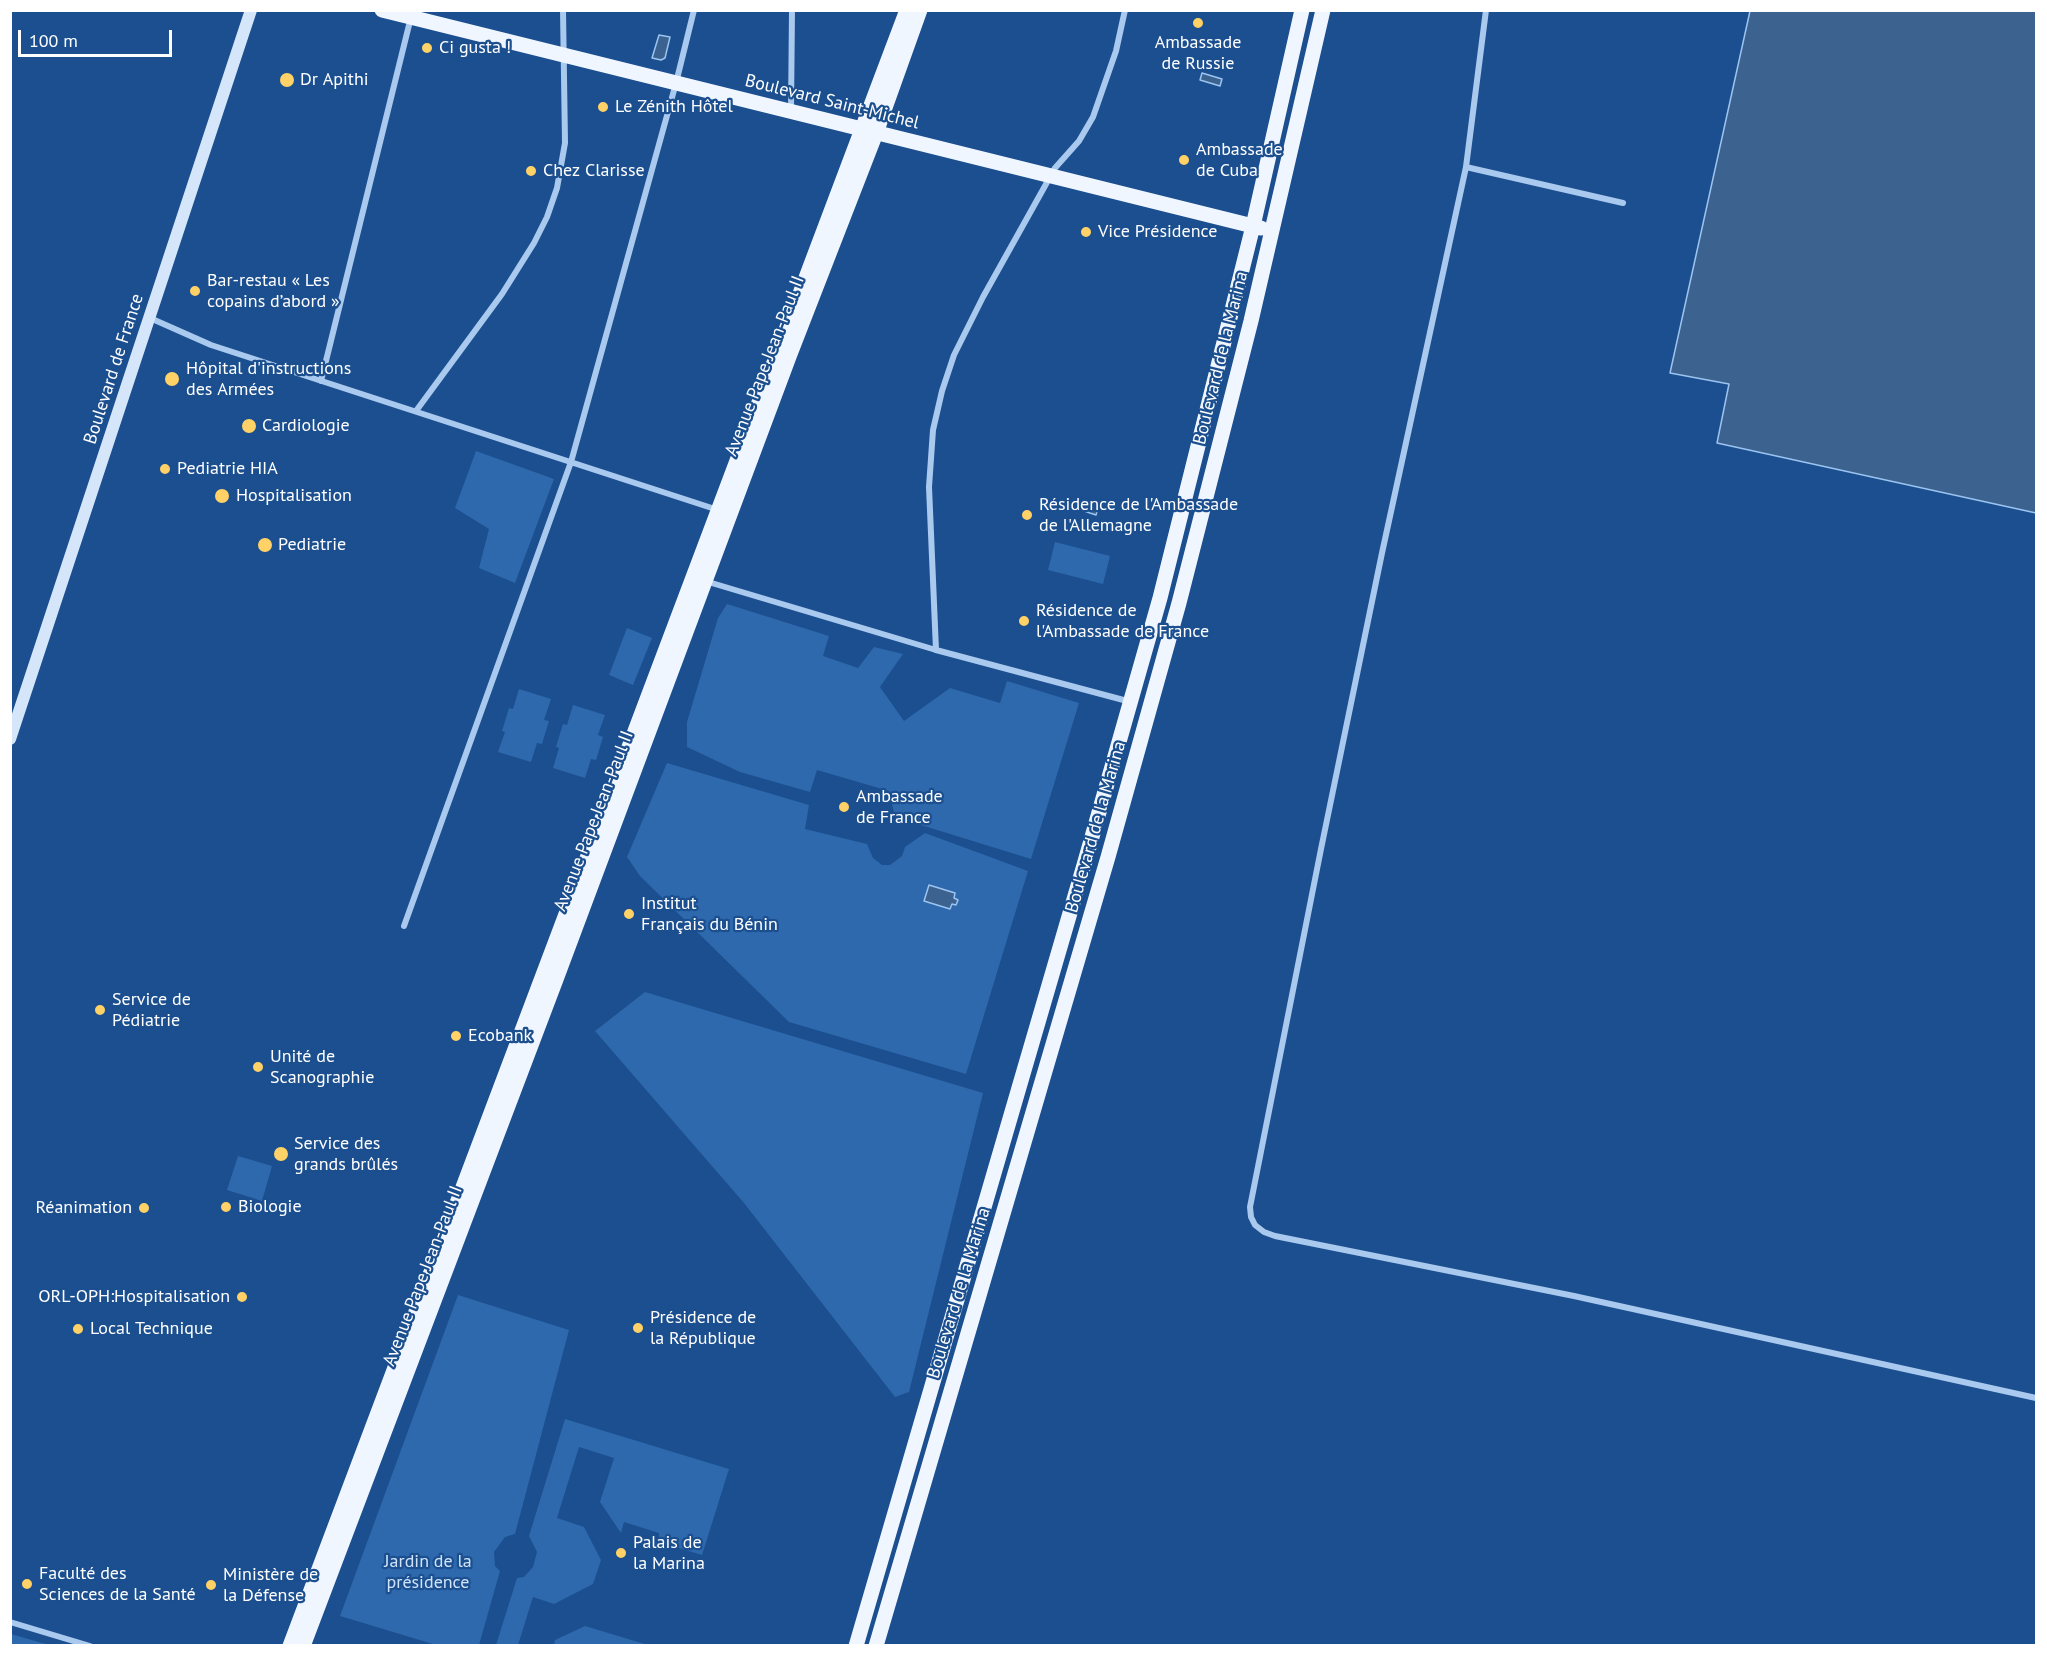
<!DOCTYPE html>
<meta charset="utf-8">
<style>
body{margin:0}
#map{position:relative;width:2047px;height:1656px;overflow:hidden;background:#1b4f8f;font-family:"PT Sans",sans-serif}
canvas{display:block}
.frame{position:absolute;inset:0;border:12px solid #fff;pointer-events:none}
.scale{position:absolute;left:18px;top:30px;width:154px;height:27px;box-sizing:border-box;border:3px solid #fff;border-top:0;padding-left:8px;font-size:18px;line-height:21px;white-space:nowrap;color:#fff;-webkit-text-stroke:4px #1b4f8f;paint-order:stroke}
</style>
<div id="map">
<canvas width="2047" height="1656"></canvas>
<div class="frame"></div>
<div class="scale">100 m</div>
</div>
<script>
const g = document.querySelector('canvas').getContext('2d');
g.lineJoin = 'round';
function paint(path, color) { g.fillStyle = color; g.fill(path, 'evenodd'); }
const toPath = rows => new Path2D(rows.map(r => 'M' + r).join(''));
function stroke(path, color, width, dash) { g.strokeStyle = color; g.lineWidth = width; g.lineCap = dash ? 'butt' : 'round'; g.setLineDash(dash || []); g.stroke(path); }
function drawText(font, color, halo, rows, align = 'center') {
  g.font = font + ' "PT Sans",sans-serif'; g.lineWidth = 4.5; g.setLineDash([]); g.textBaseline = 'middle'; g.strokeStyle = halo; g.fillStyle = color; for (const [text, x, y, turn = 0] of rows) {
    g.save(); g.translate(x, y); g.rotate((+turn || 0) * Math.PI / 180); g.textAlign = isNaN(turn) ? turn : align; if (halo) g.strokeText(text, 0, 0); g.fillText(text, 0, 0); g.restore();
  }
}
paint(toPath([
 [476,451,554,479,515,583,479,568,489,529,455,508],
 [1055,542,1110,556,1103,584,1048,570],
 [727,604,829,636,823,656,858,668,874,647,903,654,880,687,904,721,950,688,1000,703,1007,681,1079,703,1031,859,895,817,889,791,817,770,810,792,740,772,687,747,687,722,718,618],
 [627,628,652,638,633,685,609,675],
 [519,689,551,699,544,720,549,721,542,744,537,743,531,762,498,752,505,732,502,731,509,708,513,709],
 [573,705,605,715,598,735,603,737,596,760,591,759,585,778,553,768,559,748,556,747,563,724,567,725],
 [667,763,809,805,805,829,867,844,873,858,882,865,890,865,902,856,905,847,925,833,1028,871,966,1074,789,1022,640,876,627,857],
 [645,992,983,1093,909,1392,895,1397,744,1203,595,1031],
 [238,1156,272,1166,262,1201,227,1190],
 [458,1295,569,1330,515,1534,505,1537,494,1552,495,1566,500,1571,479,1645,436,1645,340,1616],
 [565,1419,729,1469,702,1555,659,1542,659,1533,624,1522,621,1533,600,1502,614,1458,579,1447,557,1518,584,1527,601,1560,593,1584,554,1604,533,1597,518,1645,496,1645,517,1578,524,1577,533,1567,537,1552,529,1536],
 [585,1626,648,1645,554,1645,555,1640],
 [10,1634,11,1634,49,1645,11,1645]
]), '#2e69ad');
const water = toPath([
 [1750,11,2036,11,2036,513,1717,443,1729,384,1670,373,1750,11],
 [659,35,670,37,665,58,661,60,652,58,659,35],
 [1202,73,1222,79,1220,86,1200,80,1202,73],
 [1084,500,1099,505,1096,515,1081,510,1084,500],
 [929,885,955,893,954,898,958,900,956,905,952,904,950,909,924,901,929,885]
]);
paint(water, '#3c6290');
stroke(water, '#9cc4f0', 1.5);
stroke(toPath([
 [1486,10,1466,167,1382,553,1321,849,1250,1207,1251,1217,1255,1225,1264,1232,1275,1236,1574,1296,2036,1398],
 [791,111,792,10],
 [1466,167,1623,203],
 [150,318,211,345,718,510],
 [321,381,411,17],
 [416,411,502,294,534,243,547,217,557,188,565,143,563,10],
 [705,581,936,650,1131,702],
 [936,650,929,487,933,430,942,391,954,355,983,297,1055,168,1079,141,1093,117,1116,51,1125,10],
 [404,926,571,462,676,83,694,10],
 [10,1622,90,1646]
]), '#a9c9ee', 6);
stroke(toPath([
 [10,739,251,10]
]), '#d6e6fa', 12);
stroke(toPath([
 [382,10,1261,228],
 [290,1646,907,10],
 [303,1646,555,982,790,354,876,133,920,10],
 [856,1646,1084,865,1160,598,1253,226,1302,10],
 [876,1646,1108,857,1179,603,1251,321,1323,10]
]), '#f0f6ff', 15);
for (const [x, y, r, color] of [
 [1198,23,6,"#ffd166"],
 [427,48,6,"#ffd166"],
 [287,80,8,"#ffd166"],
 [603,107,6,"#ffd166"],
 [1184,160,6,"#ffd166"],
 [531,171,6,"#ffd166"],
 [1086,232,6,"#ffd166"],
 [195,291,6,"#ffd166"],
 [172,379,8,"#ffd166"],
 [249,426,8,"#ffd166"],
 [165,469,6,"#ffd166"],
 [222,496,8,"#ffd166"],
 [1027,515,6,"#ffd166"],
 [265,545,8,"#ffd166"],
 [1024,621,6,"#ffd166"],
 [844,807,6,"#ffd166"],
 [629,914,6,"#ffd166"],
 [100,1010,6,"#ffd166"],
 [456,1036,6,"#ffd166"],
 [258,1067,6,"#ffd166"],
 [281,1154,8,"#ffd166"],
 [226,1207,6,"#ffd166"],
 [144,1208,6,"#ffd166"],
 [242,1297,6,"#ffd166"],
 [638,1328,6,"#ffd166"],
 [78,1329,6,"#ffd166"],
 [621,1553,6,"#ffd166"],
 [27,1584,6,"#ffd166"],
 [211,1585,6,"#ffd166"]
]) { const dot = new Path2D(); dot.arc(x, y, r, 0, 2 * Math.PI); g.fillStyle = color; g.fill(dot); stroke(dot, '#1b4f8f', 2); }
drawText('18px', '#fff', '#1b4f8f', [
 ["Ambassade",1198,43,"center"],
 ["de Russie",1198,64,"center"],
 ["Ci gusta !",439,48],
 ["Dr Apithi",300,80],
 ["Le Zénith Hôtel",615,107],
 ["Ambassade",1196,150],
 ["de Cuba",1196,171],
 ["Chez Clarisse",543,171],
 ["Vice Présidence",1098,232],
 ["Bar-restau « Les",207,281],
 ["copains d’abord »",207,302],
 ["Hôpital d'instructions",186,369],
 ["des Armées",186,390],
 ["Cardiologie",262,426],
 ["Pediatrie HIA",177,469],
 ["Hospitalisation",236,496],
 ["Résidence de l'Ambassade",1039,505],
 ["de l'Allemagne",1039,526],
 ["Pediatrie",278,545],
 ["Résidence de",1036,611],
 ["l'Ambassade de France",1036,632],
 ["Ambassade",856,797],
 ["de France",856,818],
 ["Institut",641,904],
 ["Français du Bénin",641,925],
 ["Service de",112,1000],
 ["Pédiatrie",112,1021],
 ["Ecobank",468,1036],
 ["Unité de",270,1057],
 ["Scanographie",270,1078],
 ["Service des",294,1144],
 ["grands brûlés",294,1165],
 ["Biologie",238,1207],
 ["Réanimation",132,1208,"right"],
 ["ORL-OPH:Hospitalisation",230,1297,"right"],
 ["Présidence de",650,1318],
 ["la République",650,1339],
 ["Local Technique",90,1329],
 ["Palais de",633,1543],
 ["la Marina",633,1564],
 ["Faculté des",39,1574],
 ["Sciences de la Santé",39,1595],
 ["Ministère de",223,1575],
 ["la Défense",223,1596]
], 'left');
drawText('18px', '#fff', '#1b4f8f', [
 ["Boulevard Saint-Michel",832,102,14],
 ["Boulevard de la Marina",1221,358,-76],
 ["Avenue Pape Jean-Paul II",765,366,-69],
 ["Boulevard de France",114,369,-72],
 ["Avenue Pape Jean-Paul II",594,821,-69],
 ["Boulevard de la Marina",1096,827,-74],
 ["Avenue Pape Jean-Paul II",423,1276,-69],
 ["Boulevard de la Marina",959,1293,-73]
]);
drawText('18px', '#cfe3fa', '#1b4f8f', [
 ["Jardin de la",428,1562],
 ["présidence",428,1583]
]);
</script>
